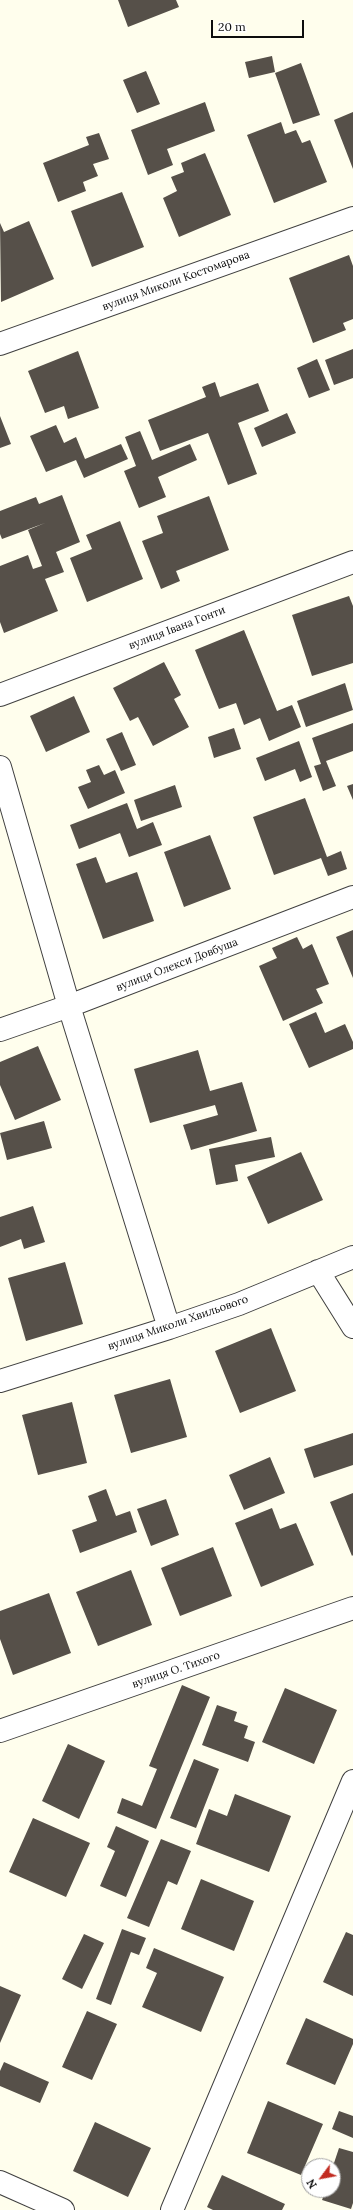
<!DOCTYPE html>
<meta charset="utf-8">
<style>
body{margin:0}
#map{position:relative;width:353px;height:2210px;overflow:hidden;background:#fffeed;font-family:Lora,serif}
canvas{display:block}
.north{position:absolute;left:301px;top:2158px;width:40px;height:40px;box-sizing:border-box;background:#fff;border:1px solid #9e9e9e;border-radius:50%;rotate:238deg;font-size:11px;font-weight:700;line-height:16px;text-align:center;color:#0d0d0d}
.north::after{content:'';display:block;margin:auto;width:14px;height:18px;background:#c22b21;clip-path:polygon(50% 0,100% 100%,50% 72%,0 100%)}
.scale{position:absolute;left:211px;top:20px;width:93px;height:18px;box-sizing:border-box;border:2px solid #0d0d0d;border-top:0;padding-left:5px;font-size:12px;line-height:14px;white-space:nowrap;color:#0d0d0d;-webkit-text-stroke:3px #fff;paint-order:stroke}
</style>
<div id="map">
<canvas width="353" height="2210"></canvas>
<div class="north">N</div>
<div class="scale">20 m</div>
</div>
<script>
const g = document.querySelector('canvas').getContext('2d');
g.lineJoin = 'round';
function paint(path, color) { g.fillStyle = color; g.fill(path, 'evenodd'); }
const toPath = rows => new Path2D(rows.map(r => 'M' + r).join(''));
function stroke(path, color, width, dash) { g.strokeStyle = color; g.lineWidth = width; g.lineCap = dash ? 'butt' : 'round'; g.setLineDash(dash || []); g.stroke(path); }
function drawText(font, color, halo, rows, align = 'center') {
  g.font = font + ' Lora,serif'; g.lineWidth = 4; g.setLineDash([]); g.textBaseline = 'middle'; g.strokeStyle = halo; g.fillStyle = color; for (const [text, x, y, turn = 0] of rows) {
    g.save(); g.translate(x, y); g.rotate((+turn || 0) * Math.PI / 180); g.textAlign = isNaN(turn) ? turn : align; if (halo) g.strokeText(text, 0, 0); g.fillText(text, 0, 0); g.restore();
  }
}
paint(toPath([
 [118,0,176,0,179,7,128,27],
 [272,56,275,72,249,78,245,62],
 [301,63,320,115,293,124,275,73],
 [146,71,160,104,137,113,123,80],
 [205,102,215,131,167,149,173,165,148,175,131,130],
 [353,112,353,169,334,120],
 [281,122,285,134,296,130,302,143,310,140,327,182,274,203,247,135],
 [99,133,109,159,93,164,98,176,83,182,86,191,58,202,43,163,89,145,86,137],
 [205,153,231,215,179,237,163,198,177,191,171,177,184,172,181,163],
 [122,192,144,247,92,267,71,211],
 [29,221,54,279,1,302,0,223,4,232],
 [349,255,353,266,353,319,343,323,346,330,313,343,289,278],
 [353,349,353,378,334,385,325,360],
 [78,351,99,408,68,419,64,406,45,413,28,371],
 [317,359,330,390,309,398,297,368],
 [215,382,220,397,258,383,269,411,238,423,257,474,228,485,208,433,160,451,148,420,206,397,202,387],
 [287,413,296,433,262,447,254,428],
 [0,416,11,444,0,448],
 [56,425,64,443,76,437,85,459,121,444,128,459,84,478,76,460,46,472,30,436],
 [140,431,152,460,190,444,197,460,158,477,166,497,139,508,124,471,136,466,125,437],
 [62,495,80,542,56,552,64,572,45,579,58,611,4,633,0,622,0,566,28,555,33,569,42,566,28,530,45,523,2,539,0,534,0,511,36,497,39,504],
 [209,496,229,550,176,571,180,581,161,589,142,541,163,533,157,516],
 [120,521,143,579,87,602,70,558,92,549,86,535],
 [349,596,353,606,353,663,312,676,292,615],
 [244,630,277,711,292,705,301,727,269,741,260,718,244,725,236,703,219,709,195,650],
 [164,662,181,695,174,699,189,727,153,746,138,717,130,721,113,688],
 [345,683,353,710,306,727,297,701],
 [74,696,90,732,46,752,30,716],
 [353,723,353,751,326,761,336,786,323,791,314,766,321,764,312,738],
 [234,728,241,749,214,758,208,737],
 [122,732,136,765,121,771,106,739],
 [299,741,312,777,300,782,295,769,265,781,256,758],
 [99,765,104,775,115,770,125,793,88,809,78,787,91,782,86,770],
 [353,784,353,800,347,786],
 [175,785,182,807,141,821,134,800],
 [305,798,327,857,341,851,347,869,328,876,321,858,274,875,253,817],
 [127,803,137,829,153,822,162,845,129,857,120,833,79,849,70,825],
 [210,835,231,889,184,907,164,852],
 [96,857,106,883,137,872,154,921,103,939,76,864],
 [353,930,353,978,336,937],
 [297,937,303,949,312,944,329,984,316,989,323,1003,283,1021,259,966,277,958,272,948],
 [316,1012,325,1033,345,1024,353,1042,353,1049,309,1068,289,1024],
 [38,1046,61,1100,15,1120,0,1085,0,1062],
 [198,1050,210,1091,242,1082,257,1131,191,1150,183,1125,218,1115,215,1105,150,1123,134,1069],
 [44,1121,52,1148,7,1160,0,1133],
 [271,1137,275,1157,235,1165,238,1181,216,1185,209,1149],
 [301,1152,323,1200,268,1224,247,1177],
 [33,1206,45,1242,24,1249,21,1239,0,1247,0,1217],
 [65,1262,83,1324,26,1341,8,1278],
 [271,1328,296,1391,240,1413,215,1351],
 [170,1379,187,1437,131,1453,114,1395],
 [72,1402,87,1463,38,1475,22,1415],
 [353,1433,353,1465,314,1478,304,1449],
 [270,1457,285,1493,244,1510,229,1475],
 [106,1489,116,1516,130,1511,137,1532,80,1553,72,1530,97,1521,88,1496],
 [353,1493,353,1555,352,1556,330,1502],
 [166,1499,179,1535,151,1546,137,1509],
 [272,1508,280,1529,296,1523,314,1565,261,1587,235,1523],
 [213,1547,232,1596,180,1616,161,1568],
 [131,1570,152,1625,98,1646,76,1592],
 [49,1593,71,1653,13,1675,0,1639,0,1611],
 [182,1685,210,1697,156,1829,117,1813,122,1798,142,1806,157,1769,149,1766],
 [285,1688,337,1710,314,1764,262,1742],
 [217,1705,237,1712,234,1721,248,1726,244,1738,255,1742,248,1762,202,1745],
 [68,1744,105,1761,79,1819,42,1801],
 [194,1759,219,1769,196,1828,170,1818],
 [235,1794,291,1816,269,1872,196,1844,209,1809,227,1816],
 [33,1818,90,1843,66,1897,9,1872],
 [116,1826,149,1841,126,1897,100,1886,115,1851,107,1847],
 [161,1839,191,1851,177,1885,168,1881,149,1927,127,1918],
 [201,1879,254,1901,234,1951,181,1929],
 [122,1929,146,1938,139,1955,131,1952,111,2005,96,1999],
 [346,1932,353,1935,353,1996,323,1982],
 [84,1934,104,1943,82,1989,62,1979],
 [154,1948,224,1977,201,2032,142,2007,157,1973,146,1968],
 [0,1986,21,1995,0,2043],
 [87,2011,117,2024,92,2080,62,2067],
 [306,2018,353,2039,353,2044,335,2085,286,2064],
 [4,2062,49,2082,40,2103,0,2086,0,2071],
 [268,2101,323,2124,301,2175,247,2153],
 [339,2111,353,2116,353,2138,332,2129],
 [95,2122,151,2148,128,2197,73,2171],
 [339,2148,353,2152,353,2203,351,2209,322,2200,326,2190,333,2190,333,2166],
 [222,2175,285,2204,282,2210,213,2210,207,2207]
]), '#565049');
const minor = toPath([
 [0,344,353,218],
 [0,695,353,562],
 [0,767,69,1006,169,1328],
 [0,1030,69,1006,353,897],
 [318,1271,353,1327],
 [0,1381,169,1328,239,1304,353,1257],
 [0,1731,353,1608],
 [0,2182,63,2210],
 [172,2210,353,1781]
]);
stroke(minor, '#404040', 24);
stroke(minor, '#fff', 22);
drawText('11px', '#0d0d0d', '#fff', [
 ["вулиця Миколи Костомарова",176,281,-20],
 ["вулиця Івана Гонти",177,628,-21],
 ["вулиця Олекси Довбуша",177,965,-21],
 ["вулиця Миколи Хвильового",178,1323,-19],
 ["вулиця О. Тихого",176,1670,-19]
]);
</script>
